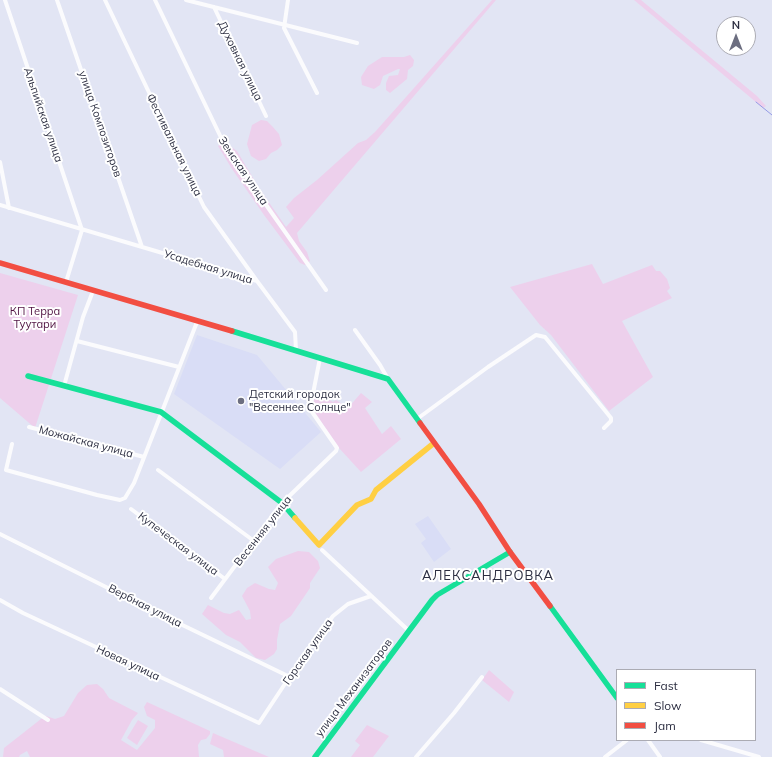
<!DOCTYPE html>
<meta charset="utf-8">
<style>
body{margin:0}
#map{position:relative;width:772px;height:757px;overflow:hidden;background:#e2e5f4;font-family:Mulish,sans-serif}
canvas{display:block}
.legend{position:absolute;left:616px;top:669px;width:140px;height:72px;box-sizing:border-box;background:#fff;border:1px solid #ababb3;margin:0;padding:5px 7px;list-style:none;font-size:12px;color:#2c2e41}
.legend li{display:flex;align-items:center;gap:8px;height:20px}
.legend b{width:20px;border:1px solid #ababb3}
.north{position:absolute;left:716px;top:16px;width:40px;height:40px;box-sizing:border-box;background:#fff;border:1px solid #ababb3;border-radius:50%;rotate:0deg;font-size:11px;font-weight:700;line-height:16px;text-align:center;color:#2c2e41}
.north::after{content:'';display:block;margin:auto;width:14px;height:18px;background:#6c6e80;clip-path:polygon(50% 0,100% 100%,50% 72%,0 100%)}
</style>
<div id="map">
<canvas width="772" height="757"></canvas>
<ul class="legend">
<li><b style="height:5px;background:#16e098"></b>Fast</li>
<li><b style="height:5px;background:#ffcf43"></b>Slow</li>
<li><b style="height:5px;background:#f24e42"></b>Jam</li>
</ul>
<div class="north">N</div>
</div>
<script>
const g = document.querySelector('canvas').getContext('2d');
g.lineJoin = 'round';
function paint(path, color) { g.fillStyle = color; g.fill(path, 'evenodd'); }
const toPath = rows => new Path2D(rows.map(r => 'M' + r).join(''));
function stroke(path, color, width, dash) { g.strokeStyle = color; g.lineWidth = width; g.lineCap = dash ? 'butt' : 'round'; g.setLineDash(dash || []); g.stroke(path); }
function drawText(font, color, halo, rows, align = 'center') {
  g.font = font + ' Mulish,sans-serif'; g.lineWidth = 4; g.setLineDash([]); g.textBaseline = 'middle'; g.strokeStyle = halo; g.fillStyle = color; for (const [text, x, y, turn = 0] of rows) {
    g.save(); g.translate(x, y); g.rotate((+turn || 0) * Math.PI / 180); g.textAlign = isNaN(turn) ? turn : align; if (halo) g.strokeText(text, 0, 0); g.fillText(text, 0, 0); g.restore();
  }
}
paint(toPath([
 [197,335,257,355,321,432,280,469,174,394],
 [428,516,451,549,434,562,421,543,426,539,415,524]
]), '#d9ddf6');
paint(toPath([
 [492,0,496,0,297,233,299,241,307,252,310,261,305,265,300,263,264,215,232,169,218,146,222,143,226,143,237,151,259,188,286,227,294,218,286,207,294,198,317,180,358,143,366,140,375,132],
 [634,0,641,0,757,96,766,106,763,108],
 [410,55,414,60,413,66,408,70,407,79,390,93,386,90,386,83,389,76,398,75,400,69,398,69,383,76,380,85,374,89,362,85,361,77,368,66,382,57,404,57],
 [261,120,267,121,272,126,279,134,282,145,277,150,271,153,266,159,259,161,251,156,247,144,252,125],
 [592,264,603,284,652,265,656,271,660,271,667,279,670,288,667,291,672,298,622,321,653,377,609,411,551,335,540,325,510,287],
 [0,273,78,295,35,428,0,398],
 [316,393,333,402,336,400,348,408,361,393,372,402,365,408,382,434,391,426,401,439,361,472,339,448,313,410,314,397],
 [298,551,309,552,318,561,320,568,310,583,310,588,291,616,280,624,277,640,277,649,274,654,265,660,256,658,240,642,226,635,202,614,208,605,224,613,230,614,239,610,246,620,251,619,250,611,242,596,247,588,255,583,269,589,275,590,278,583,268,567,276,559],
 [489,670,514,692,509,702,482,680],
 [97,684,103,689,109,698,138,713,132,720,121,740,137,750,155,728,155,720,147,716,144,707,147,702,210,731,210,734,206,739,201,740,198,745,199,757,30,757,27,751,20,755,19,757,3,757,4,748,41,719,46,716,55,719,64,716,78,693,87,685],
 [138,720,148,726,137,745,127,738],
 [367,725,389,736,373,757,351,757,360,745,355,741],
 [213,733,269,757,224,757,223,750,210,744]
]), '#edd0ec');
stroke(toPath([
 [756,102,772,115]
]), '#949ae5', 1);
stroke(toPath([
 [5,0,82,230],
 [57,0,142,247],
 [105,0,164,124,204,207,257,281],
 [155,0,226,148,326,290],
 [186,0,357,43],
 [288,0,284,28,317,93],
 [214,7,266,116],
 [0,162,9,208],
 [0,205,257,281,295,332,296,350],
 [66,282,82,230],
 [355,330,380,365,388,379],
 [77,341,179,367],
 [64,386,83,317,93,291],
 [417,419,488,367,536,335,545,337,607,413,611,418,611,421,604,428],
 [29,427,144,457],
 [12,444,6,470,97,495,120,500,125,498,134,483,197,322],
 [158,470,254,541],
 [131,509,225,579],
 [0,534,172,620,290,677],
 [322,550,409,631],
 [211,598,282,503,336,451,337,448,310,409,320,358],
 [0,600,23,613,259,723,306,652,333,616,348,604,371,596],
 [0,689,48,720],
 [648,740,660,757],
 [701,740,759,757],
 [416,757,454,713,482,677],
 [605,757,627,740]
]), '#fbfbfd', 4);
stroke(toPath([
 [232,331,388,379,420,423],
 [28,376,161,412,282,503,295,518],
 [550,606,617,698],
 [315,757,432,600,437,595,510,552]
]), '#16e098', 5.5);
stroke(toPath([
 [295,518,319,545,357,505,371,499,376,490,434,443]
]), '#ffcf43', 5.5);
stroke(toPath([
 [0,263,232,331],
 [420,423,479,504,510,552,550,606]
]), '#f24e42', 5.5);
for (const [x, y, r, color] of [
 [241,401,4,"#6c6e80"]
]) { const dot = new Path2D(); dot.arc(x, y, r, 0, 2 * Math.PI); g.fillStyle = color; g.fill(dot); stroke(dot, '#fff', 1.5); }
drawText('11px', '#2c2e41', '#fff', [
 ["Духовная улица",240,61,64],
 ["Альпийская улица",43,115,71],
 ["улица Композиторов",100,124,71],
 ["Фестивальная улица",174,145,64],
 ["Земская улица",243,171,56],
 ["Усадебная улица",208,267,17],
 ["Можайская улица",86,442,15],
 ["Весенняя улица",263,531,-52],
 ["Купеческая улица",178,544,37],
 ["Вербная улица",145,606,27],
 ["Горская улица",308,652,-55],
 ["Новая улица",128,663,25],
 ["улица Механизаторов",354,688,-53]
]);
drawText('11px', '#501342', '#fff', [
 ["КП Терра",35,312],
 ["Туутари",35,325]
]);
drawText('11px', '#2c2e41', '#fff', [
 ["Детский городок",249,395],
 ["\"Весеннее Солнце\"",249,408]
], 'left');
g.letterSpacing = '1px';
drawText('13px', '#2c2e41', '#fff', [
 ["АЛЕКСАНДРОВКА",488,576]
]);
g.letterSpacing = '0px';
</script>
